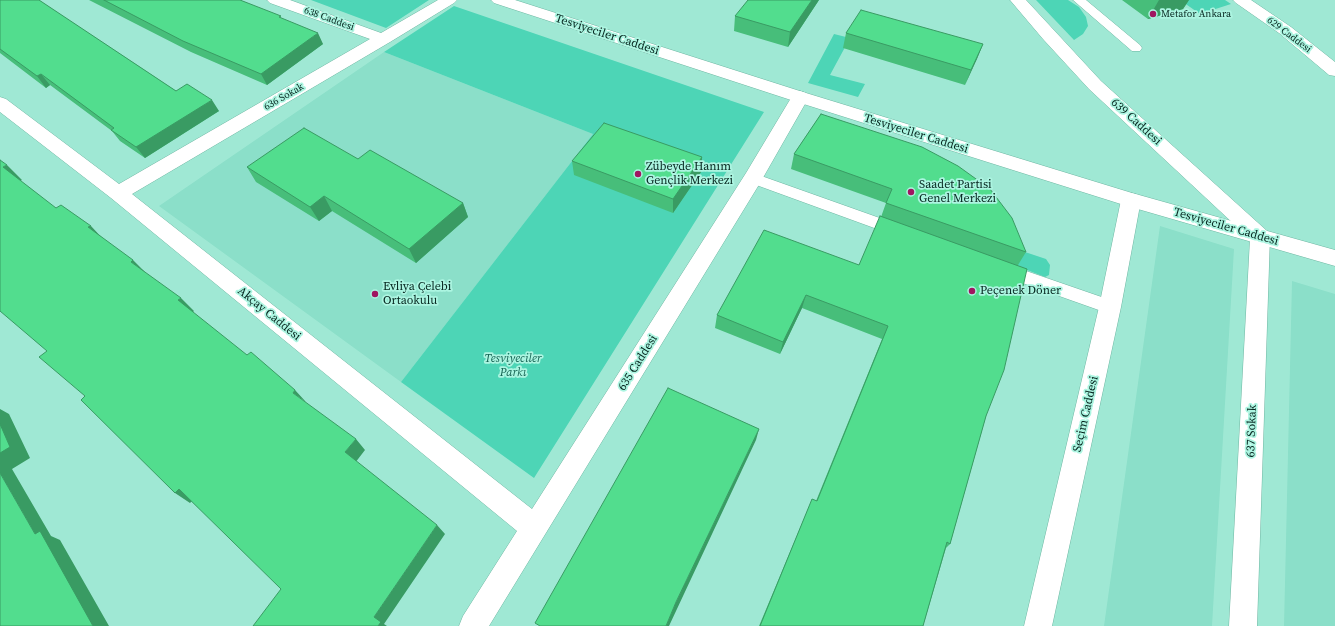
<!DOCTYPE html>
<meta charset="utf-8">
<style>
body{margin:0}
canvas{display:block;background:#9fe8d4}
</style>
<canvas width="1335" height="626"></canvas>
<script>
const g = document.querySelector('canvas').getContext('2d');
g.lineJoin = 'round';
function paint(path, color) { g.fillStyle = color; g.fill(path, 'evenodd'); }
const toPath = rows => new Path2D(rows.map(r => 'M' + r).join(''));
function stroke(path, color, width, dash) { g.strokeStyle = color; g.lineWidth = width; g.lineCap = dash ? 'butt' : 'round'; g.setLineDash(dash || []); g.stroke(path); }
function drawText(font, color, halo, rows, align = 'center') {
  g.font = font + ' "Source Serif 4",serif'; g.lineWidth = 3.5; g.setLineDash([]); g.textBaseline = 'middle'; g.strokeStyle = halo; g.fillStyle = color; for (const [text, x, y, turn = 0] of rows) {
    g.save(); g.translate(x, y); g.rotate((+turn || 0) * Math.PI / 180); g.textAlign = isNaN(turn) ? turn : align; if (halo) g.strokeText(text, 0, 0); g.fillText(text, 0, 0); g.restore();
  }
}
paint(toPath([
 [384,52,593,134,401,382,159,206],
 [1160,226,1234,249,1212,626,1104,626],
 [1292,281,1335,294,1335,626,1284,626]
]), '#8bdfc9');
paint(toPath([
 [311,0,429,0,386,28],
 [1036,0,1068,0,1079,7,1086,17,1088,26,1083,34,1074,40],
 [1180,0,1225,0,1231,4,1200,14],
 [454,6,764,112,534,478,401,382,593,134,384,52],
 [834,34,850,38,830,75,865,84,858,97,808,83],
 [1007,246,1046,259,1050,265,1049,275,1045,277,994,257]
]), '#4dd5b6');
const lane = toPath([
 [1073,0,1086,0,1140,45,1142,48,1140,51,1132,51,1073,0],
 [753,173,905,227,907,231,905,235,899,237,748,182,746,178,748,174,753,173],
 [1003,263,1116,302,1118,307,1116,312,1110,314,997,274,995,269,997,264,1003,263]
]);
const street = toPath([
 [267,0,290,0,381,33,438,0,457,0,454,3,390,42,132,194,532,509,746,173,794,93,800,91,806,93,809,97,760,183,489,626,459,626,463,616,517,531,111,198,0,112,0,97,6,99,119,184,370,39,270,3,267,0],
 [1010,0,1026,0,1101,81,1267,231,1270,236,1257,626,1229,626,1250,239,1089,89,1043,39,1010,0],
 [1233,0,1251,0,1291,27,1335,62,1335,76,1329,75,1279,33,1236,3,1233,0],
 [1131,193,1138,195,1141,200,1121,307,1052,626,1024,626,1099,307,1121,200,1124,195,1131,193]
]);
const secondary = toPath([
 [491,0,515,0,806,93,1132,193,1335,250,1335,266,1124,205,794,101,494,3,491,0]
]);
stroke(lane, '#6eb6a2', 1);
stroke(street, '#6eb6a2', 1);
stroke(secondary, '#6eb6a2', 1);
paint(lane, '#fff');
paint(street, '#fff');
paint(secondary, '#fff');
paint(toPath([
 [0,0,40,0,40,1,176,91,219,111,145,158,120,141,112,131,50,85,46,88,0,53],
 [89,0,240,0,282,19,323,44,267,85,191,52],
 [819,0,788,47,734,31,735,16],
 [1122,0,1189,0,1183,9,1148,19],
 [846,33,983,44,965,85,843,48],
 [821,114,1026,252,1018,265,986,416,950,544,946,548,923,626,759,626,808,509,816,501,882,339,802,308,780,354,715,328,717,315,859,265,881,217,886,203,791,169,794,154],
 [702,157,701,172,673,213,574,175,572,161],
 [358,159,463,203,468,217,416,263,332,211,319,221,256,182,247,167]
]), '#47be7a');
paint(toPath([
 [812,0,819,0,788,47,790,32],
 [1159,0,1189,0,1183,9,1148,19],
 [318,33,323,44,267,85,261,74],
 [983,44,977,59,965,85,971,70],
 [41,74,50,85,46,88,37,76],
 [212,100,219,111,145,158,136,147],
 [702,157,701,172,673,213,673,199],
 [7,165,22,180,18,182,3,167],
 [324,196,332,211,319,221,310,207],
 [463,203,468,217,416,263,409,249],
 [91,226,104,240,88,227],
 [133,260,147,274,131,262],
 [806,295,802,308,780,354,783,342],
 [181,298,194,311,191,314,178,300],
 [295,390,306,402,293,393],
 [0,409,9,414,30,458,12,469,51,536,60,540,109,626,93,626,35,534,0,473],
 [759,429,756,440,669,626,666,626,676,602],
 [356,439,365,450,355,463,345,452],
 [179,489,194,499,190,503,175,493],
 [437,525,445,534,384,624,387,626,378,626,374,617]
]), '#399b63');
const building = toPath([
 [0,0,39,0,176,91,187,84,212,100,136,147,111,130,114,128,41,74,37,76,0,49,0,0],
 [104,0,240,0,281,16,279,17,318,33,261,74,183,41,104,0],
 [748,0,812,0,790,32,735,16,748,0],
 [861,10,983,44,971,70,846,33,861,10],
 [821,114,922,147,958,166,990,189,1012,218,1026,252,886,203,892,189,794,154,821,114],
 [604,123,702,157,673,199,572,161,604,123],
 [304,128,358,159,370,150,463,203,409,249,324,196,310,207,247,167,304,128],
 [0,160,7,165,3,167,56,208,61,205,91,226,88,227,133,260,131,262,181,298,178,300,247,355,251,352,295,390,293,393,356,439,345,452,437,525,374,617,381,622,378,626,253,626,281,589,179,489,175,493,81,400,85,396,39,357,47,351,0,311,0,160],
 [880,216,1027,269,1004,370,986,416,950,544,947,542,923,626,760,626,812,499,817,501,888,326,806,295,783,342,717,315,764,230,859,265,880,216],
 [668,388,759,429,676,602,666,626,540,626,535,623,668,388],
 [0,424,10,447,0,453,0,424],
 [0,473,35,534,40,531,93,626,0,626,0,473]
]);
paint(building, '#52dd8e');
stroke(building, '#399b63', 1);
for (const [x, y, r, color] of [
 [1153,14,4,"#a01560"],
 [638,174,4,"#a01560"],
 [911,192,4,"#a01560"],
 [972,291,4,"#a01560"],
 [375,294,4,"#a01560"]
]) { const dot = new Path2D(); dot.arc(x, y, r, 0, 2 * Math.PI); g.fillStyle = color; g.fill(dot); stroke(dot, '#acf5e1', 1.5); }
drawText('10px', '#05251e', '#acf5e1', [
 ["Metafor Ankara",1161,14]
], 'left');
drawText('10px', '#05251e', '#acf5e1', [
 ["638 Caddesi",329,19,20],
 ["629 Caddesi",1289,35,37],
 ["636 Sokak",284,97,-30]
]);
drawText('12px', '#05251e', '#acf5e1', [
 ["Tesviyeciler Caddesi",607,35,18],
 ["639 Caddesi",1136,122,42],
 ["Tesviyeciler Caddesi",916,134,17],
 ["Tesviyeciler Caddesi",1226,227,16],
 ["Akçay Caddesi",269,314,39],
 ["635 Caddesi",638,363,-58],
 ["Seçim Caddesi",1086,414,-77],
 ["637 Sokak",1252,431,-88]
]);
drawText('12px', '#05251e', '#acf5e1', [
 ["Zübeyde Hanım",646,167],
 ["Gençlik Merkezi",646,181],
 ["Saadet Partisi",919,185],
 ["Genel Merkezi",919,199],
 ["Evliya Çelebi",383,287],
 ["Ortaokulu",383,301],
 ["Peçenek Döner",980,291]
], 'left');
drawText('italic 12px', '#156353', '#acf5e1', [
 ["Tesviyeciler",513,359],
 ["Parkı",513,373]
]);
</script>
